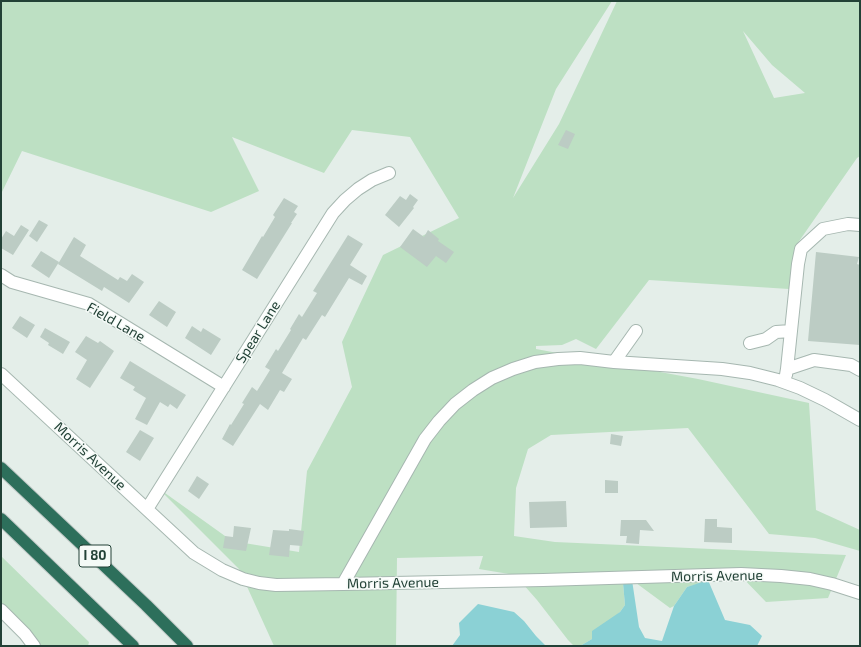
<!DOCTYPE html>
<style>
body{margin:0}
#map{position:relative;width:861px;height:647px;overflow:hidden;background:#e4eee9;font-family:"Exo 2",sans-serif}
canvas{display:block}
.frame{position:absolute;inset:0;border:2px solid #224136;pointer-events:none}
</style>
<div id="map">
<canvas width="861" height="647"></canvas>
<div class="frame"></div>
</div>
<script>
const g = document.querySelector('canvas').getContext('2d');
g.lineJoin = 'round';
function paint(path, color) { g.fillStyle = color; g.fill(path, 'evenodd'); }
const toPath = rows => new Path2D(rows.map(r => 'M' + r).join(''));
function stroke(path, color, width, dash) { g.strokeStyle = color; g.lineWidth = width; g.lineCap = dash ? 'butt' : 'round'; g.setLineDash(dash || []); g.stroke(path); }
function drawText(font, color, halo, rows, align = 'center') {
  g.font = font + ' "Exo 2",sans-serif'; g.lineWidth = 3; g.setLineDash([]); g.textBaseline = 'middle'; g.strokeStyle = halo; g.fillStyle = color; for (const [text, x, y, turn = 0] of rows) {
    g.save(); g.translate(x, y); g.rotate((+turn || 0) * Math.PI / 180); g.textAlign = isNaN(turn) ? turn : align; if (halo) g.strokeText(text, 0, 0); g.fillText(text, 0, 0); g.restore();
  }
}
paint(toPath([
 [1,1,612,1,556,89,513,198,559,124,617,1,860,1,860,156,857,158,795,247,789,289,649,280,596,349,576,339,562,345,536,346,536,349,698,379,809,403,816,510,860,530,860,551,815,538,769,534,688,428,551,435,528,449,516,488,514,536,555,542,846,555,828,598,766,602,738,573,687,587,674,606,670,608,632,580,623,583,625,605,620,612,592,639,580,646,574,646,568,640,537,600,515,575,479,569,483,556,397,558,396,646,274,646,239,569,158,488,232,541,299,552,307,471,352,387,342,342,383,255,459,218,410,137,352,130,324,173,232,137,259,191,211,212,22,151,1,194],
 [743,31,772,65,805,93,774,98],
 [1,556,89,642,88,646,30,646,1,618]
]), '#bde0c3');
paint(toPath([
 [632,580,639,627,645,638,662,641,674,606,687,587,708,580,725,620,750,625,762,636,757,646,580,646,592,639,592,631,620,612,625,605,623,583],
 [478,604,514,612,524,621,536,636,546,646,452,646,460,635,459,623]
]), '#8bd1d5');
paint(toPath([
 [566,130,575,134,568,149,558,145],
 [410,194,418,200,413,207,414,208,399,227,385,215,400,196,406,200],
 [284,198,298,206,294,212,297,214,291,223,292,223,257,279,242,270,262,236,263,237,275,217,273,215],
 [39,220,48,225,37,242,29,236],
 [21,225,29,230,13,255,1,248,1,239,6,231,14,236],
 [413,229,424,237,428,230,439,239,438,241,454,252,446,263,436,256,427,267,400,247],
 [348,235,363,244,350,265,367,276,362,285,349,278,325,317,322,315,306,340,303,338,282,373,292,379,284,392,280,390,268,410,260,404,233,446,222,439,230,424,231,425,244,404,242,403,252,387,257,391,270,370,265,367,276,349,278,351,291,330,290,329,299,314,302,317,317,293,313,291],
 [74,237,86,245,80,256,118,280,120,277,127,281,132,274,144,282,129,303,104,287,102,291,58,264],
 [41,251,59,262,49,278,31,266],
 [816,252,859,257,857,264,860,265,860,345,808,341],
 [159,301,176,312,167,327,149,315],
 [20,316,35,325,27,338,12,328],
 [192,326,201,332,203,328,221,339,211,355,185,338],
 [45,328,70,342,63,354,48,345,49,343,40,337],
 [86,336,98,343,100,341,114,351,90,388,76,379,87,360,75,352],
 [130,361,186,395,177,409,170,404,168,407,160,402,147,425,135,419,146,398,133,390,135,387,120,378],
 [140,430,154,438,140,461,126,452],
 [611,434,623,436,621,446,610,444],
 [197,476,209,484,199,499,188,491],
 [605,480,618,481,618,493,605,493],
 [566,501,567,527,530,528,529,502],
 [705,519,717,519,717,527,732,528,732,543,704,542],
 [621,520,646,520,654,531,640,530,639,544,626,543,627,536,620,536],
 [234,526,251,528,246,551,223,548,225,536,233,537],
 [289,529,304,531,302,546,290,545,289,557,269,555,273,530,289,531]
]), '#bcccc4');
const minor = toPath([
 [1,275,12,282,89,304,224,387],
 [750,343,766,339,776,332,791,331],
 [614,362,636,331],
 [787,369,798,264,801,249,823,229,848,224,860,225],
 [1,374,194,553,222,570,243,579,259,583,276,585,343,584,543,580,741,574,781,576,810,579,832,584,860,593],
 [786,375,787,369,814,360,851,365,860,370],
 [147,509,333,213,345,200,358,189,372,180,389,173],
 [343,584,425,439,439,421,455,404,473,390,492,378,513,369,535,362,558,359,580,358,614,362,722,369,750,373,778,380,800,388,825,400,860,420],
 [1,610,25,634,34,646]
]);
const highway = toPath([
 [1,468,146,605,187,646],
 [1,519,133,646]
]);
stroke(minor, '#a6b7b0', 14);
stroke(highway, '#c1cac7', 14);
stroke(minor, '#fff', 12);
stroke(highway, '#2d6f5b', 12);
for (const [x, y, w] of [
 [95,556,32]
]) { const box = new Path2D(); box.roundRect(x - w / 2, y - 11, w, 22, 3); g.fillStyle = '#f5faf7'; g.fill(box); stroke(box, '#224136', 1); }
drawText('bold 13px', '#224136', null, [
 ["I 80",95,556]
]);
drawText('14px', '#224136', '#f5faf7', [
 ["Field Lane",116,322,30],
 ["Spear Lane",258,332,-58],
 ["Morris Avenue",90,456,43],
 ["Morris Avenue",717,576,-1],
 ["Morris Avenue",393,583,-1]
]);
</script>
